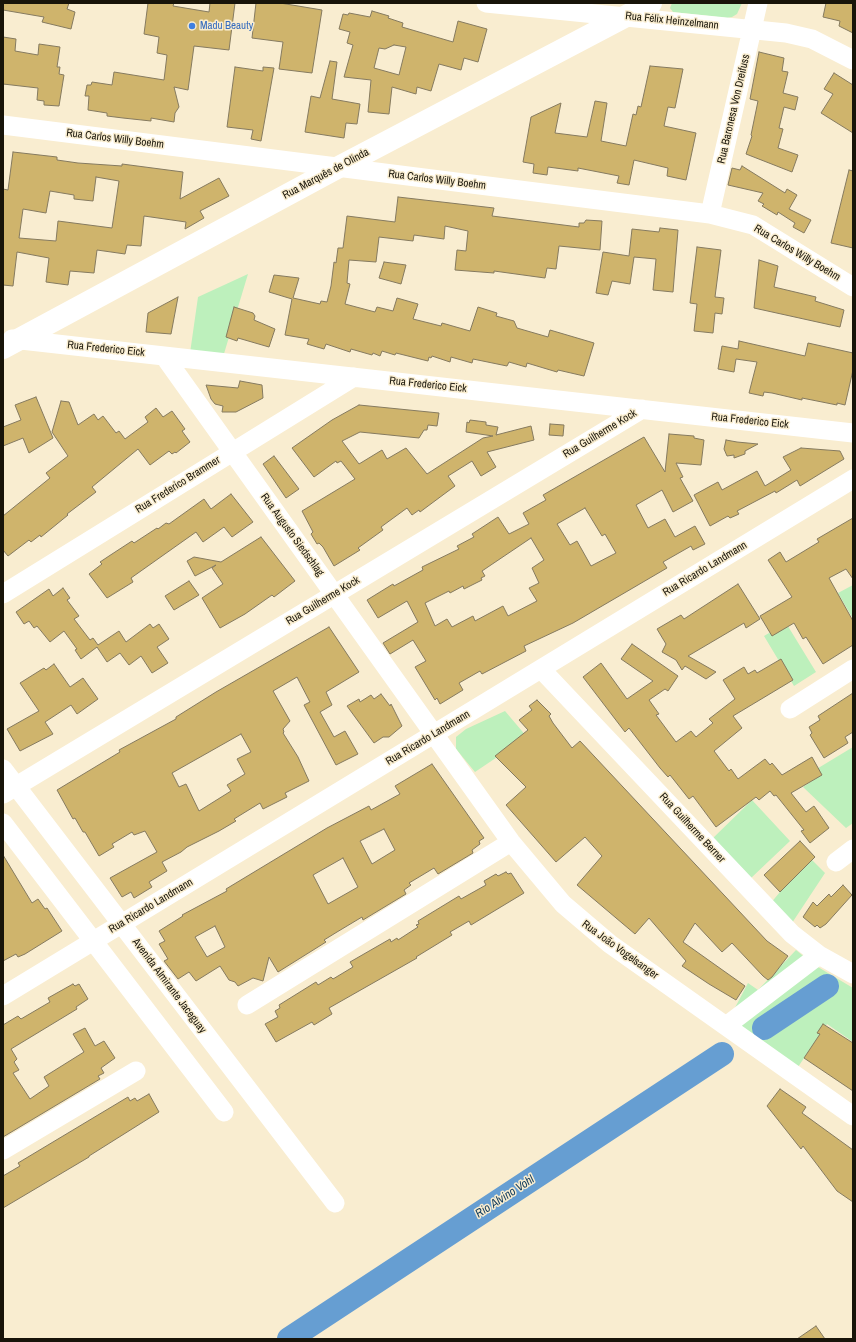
<!DOCTYPE html>
<meta charset="utf-8">
<style>
body{margin:0}
#map{position:relative;width:856px;height:1342px;overflow:hidden;background:#f9edd0;font-family:"Archivo Narrow",sans-serif}
canvas{display:block}
.frame{position:absolute;inset:0;border:4px solid #181409;pointer-events:none}
</style>
<div id="map">
<canvas width="856" height="1342"></canvas>
<div class="frame"></div>
</div>
<script>
const g = document.querySelector('canvas').getContext('2d');
g.lineJoin = 'round';
function paint(path, color) { g.fillStyle = color; g.fill(path, 'evenodd'); }
const toPath = rows => new Path2D(rows.map(r => 'M' + r).join(''));
function stroke(path, color, width, dash) { g.strokeStyle = color; g.lineWidth = width; g.lineCap = dash ? 'butt' : 'round'; g.setLineDash(dash || []); g.stroke(path); }
function drawText(font, color, halo, rows, align = 'center') {
  g.font = font + ' "Archivo Narrow",sans-serif'; g.lineWidth = 3; g.setLineDash([]); g.textBaseline = 'middle'; g.strokeStyle = halo; g.fillStyle = color; for (const [text, x, y, turn = 0] of rows) {
    g.save(); g.translate(x, y); g.rotate((+turn || 0) * Math.PI / 180); g.textAlign = isNaN(turn) ? turn : align; if (halo) g.strokeText(text, 0, 0); g.fillText(text, 0, 0); g.restore();
  }
}
paint(toPath([
 [672,3,742,3,737,14,732,17,727,18,673,12,670,8],
 [248,274,223,357,190,353,198,297],
 [853,585,853,619,838,593],
 [786,623,816,672,794,686,764,636],
 [505,711,527,737,475,772,456,749,456,737,466,729],
 [853,747,853,823,846,828,803,787,819,776,815,770],
 [752,800,790,841,750,879,712,839],
 [809,857,825,873,792,923,770,904],
 [796,950,813,964,853,988,853,1042,827,1024,798,1067,729,1019,748,983,758,990]
]), '#bdf0bc');
stroke(toPath([
 [764,1028,827,986],
 [289,1339,722,1054]
]), '#669ed2', 24);
const building = toPath([
 [3,3,69,3,67,9,75,12,71,29,42,22,44,17,3,10,3,3],
 [148,3,174,3,173,6,209,12,210,3,235,3,229,50,194,46,188,90,174,87,179,107,175,113,174,122,151,118,151,121,123,118,107,116,107,113,88,110,89,96,85,96,87,85,91,85,92,82,112,85,114,72,164,80,167,55,157,53,159,37,144,34,148,3],
 [256,3,280,3,322,10,312,73,279,69,283,42,252,38,256,3],
 [826,3,853,3,853,33,839,26,840,21,823,17,826,3],
 [372,11,389,16,388,18,403,23,402,27,453,42,458,21,487,29,478,62,464,58,461,70,439,64,431,91,417,87,416,94,392,87,389,114,368,112,371,80,344,77,353,45,347,43,350,32,339,29,343,14,348,15,349,13,370,17,372,11],
 [394,45,406,47,399,75,374,68,379,48,385,49,394,45],
 [3,37,16,39,15,51,38,55,39,44,60,47,57,67,60,67,59,74,64,75,59,106,44,105,44,101,37,100,38,88,3,84,3,37],
 [759,52,784,58,782,71,788,72,783,93,798,97,795,110,784,107,779,128,783,129,778,148,798,155,792,172,746,154,752,136,751,135,758,101,750,99,759,52],
 [330,61,337,62,332,99,360,104,357,124,346,123,344,138,305,132,311,96,320,98,330,61],
 [650,66,683,69,675,108,668,107,664,126,696,133,686,180,667,176,668,168,634,160,629,185,617,183,619,176,578,168,578,171,548,167,547,175,533,173,534,164,523,162,531,117,561,103,555,133,587,137,595,101,607,103,601,141,626,146,633,114,636,115,638,106,641,107,650,66],
 [235,67,263,71,263,67,274,68,261,141,251,139,253,130,227,127,235,67],
 [834,73,853,85,853,133,821,113,833,94,824,89,834,73],
 [13,152,57,157,57,160,78,163,122,166,122,164,183,172,180,199,219,178,229,196,200,211,204,218,185,229,186,222,144,216,141,246,127,245,125,254,97,250,94,273,70,271,68,285,46,282,49,258,17,252,13,286,3,285,3,189,8,190,13,152],
 [96,177,119,181,112,228,58,221,56,241,19,238,23,209,46,213,50,191,74,195,74,199,93,201,96,177],
 [742,166,785,193,787,189,797,195,789,209,811,220,804,233,793,227,795,223,778,212,777,215,762,206,764,204,758,201,763,193,728,185,732,168,740,170,742,166],
 [849,170,853,171,853,248,831,243,849,170],
 [398,197,494,208,492,216,579,227,579,223,584,223,586,220,602,221,600,250,559,246,556,269,547,268,545,278,494,271,494,273,455,270,457,250,466,251,468,231,445,226,444,239,414,235,413,241,379,237,376,262,349,260,347,283,350,284,345,304,375,312,377,307,393,311,397,298,418,304,413,319,441,326,442,323,470,331,478,307,497,313,496,316,514,321,517,328,548,337,550,330,594,343,584,376,558,370,557,372,527,363,526,367,509,362,507,366,473,359,472,363,451,357,450,362,432,356,431,358,429,357,428,361,396,353,395,355,382,351,380,356,373,353,372,355,351,349,350,352,326,344,324,349,307,344,309,339,285,335,292,299,269,292,274,275,299,278,293,298,320,304,321,301,327,302,331,286,334,262,336,263,338,248,343,248,347,216,395,222,398,197],
 [660,228,678,230,673,292,653,290,656,259,634,257,630,284,612,281,608,295,596,293,603,252,629,256,632,229,659,232,660,228],
 [697,247,721,250,715,297,724,298,722,314,715,313,713,333,694,331,697,304,690,303,697,247],
 [759,260,778,266,774,287,816,297,815,301,844,310,840,327,754,308,759,260],
 [384,262,406,265,401,284,379,278,384,262],
 [178,297,171,334,146,332,148,313,178,297],
 [234,307,253,313,255,316,254,320,275,329,269,347,238,338,237,341,226,337,234,307],
 [739,341,805,356,808,343,853,353,853,370,845,405,837,403,837,405,802,398,802,400,772,393,764,392,763,396,749,393,757,362,736,359,734,372,718,369,722,346,738,349,739,341],
 [240,381,262,385,263,398,236,412,222,412,223,406,215,404,211,399,206,385,238,388,240,381],
 [36,397,53,438,29,453,23,438,3,446,3,427,21,420,15,405,36,397],
 [61,401,69,402,78,425,94,414,98,420,103,416,116,433,119,431,125,439,148,422,145,417,156,408,163,417,172,411,185,429,182,431,190,442,176,453,175,452,172,454,169,451,150,465,138,449,92,487,96,492,67,514,68,515,41,537,40,535,31,542,29,540,8,556,3,550,3,516,50,478,46,473,68,456,52,432,61,401],
 [359,405,439,413,437,426,428,425,427,430,424,430,419,438,360,432,342,441,359,464,382,450,387,459,406,448,427,474,483,438,493,436,466,432,467,422,469,423,470,420,486,422,486,425,498,427,496,435,531,426,534,440,487,452,496,467,481,476,472,461,448,476,455,486,420,512,419,510,412,515,407,508,381,527,383,530,358,548,360,550,334,566,323,547,319,543,317,544,311,534,313,532,302,511,355,479,341,461,337,463,336,461,314,477,292,448,332,420,359,405],
 [550,424,564,425,563,436,549,435,550,424],
 [669,434,694,436,694,438,704,440,701,465,676,463,683,477,680,478,693,501,673,512,662,490,636,505,648,528,665,519,675,537,695,526,705,544,693,550,691,546,663,562,667,568,573,623,524,646,526,651,482,674,480,671,459,683,463,690,440,704,437,698,435,700,415,667,426,661,413,640,390,654,383,643,418,622,407,601,378,618,367,600,393,584,394,586,423,570,422,567,459,549,457,546,474,537,472,534,498,517,509,534,529,524,523,513,546,500,543,495,644,437,665,472,669,434],
 [585,508,602,536,605,534,616,553,591,566,577,541,570,545,557,524,585,508],
 [531,538,544,560,532,568,539,583,529,588,537,601,508,616,503,606,475,621,473,616,452,627,447,619,435,626,425,603,449,591,450,593,463,586,464,589,482,580,481,578,485,576,482,571,531,538],
 [726,440,737,442,758,444,745,451,745,454,734,458,734,455,727,456,724,449,726,440],
 [801,448,840,451,844,459,800,486,797,480,776,493,775,491,737,511,739,514,730,518,728,516,710,526,694,495,718,482,722,490,757,471,765,486,791,470,783,457,801,448],
 [274,456,299,489,286,498,263,464,274,456],
 [231,494,253,522,232,537,224,527,203,542,196,532,131,578,133,582,107,598,89,574,102,564,100,562,109,556,132,541,134,543,157,528,158,529,166,523,169,524,204,499,211,509,231,494],
 [853,518,853,579,846,569,829,578,853,621,853,645,823,664,806,637,803,639,794,623,772,636,760,616,792,597,768,560,780,552,786,562,819,542,817,539,853,518],
 [261,537,295,581,274,597,272,595,245,614,220,628,202,598,223,584,212,568,216,565,195,576,187,561,194,557,221,562,261,537],
 [189,581,199,595,174,610,165,596,189,581],
 [738,584,760,619,746,628,744,623,688,656,716,672,706,679,685,666,682,670,676,660,662,652,666,644,657,629,681,615,684,619,738,584],
 [63,588,70,598,67,600,79,616,74,619,90,640,93,638,98,645,119,631,126,642,150,624,153,628,159,624,169,639,157,647,168,663,152,673,141,656,129,665,120,653,107,662,97,647,81,659,75,650,77,649,64,631,50,642,37,626,34,628,29,621,24,624,16,612,49,589,53,596,63,588],
 [329,627,359,672,326,692,332,705,320,712,334,737,345,731,358,754,336,765,304,705,310,702,297,677,273,691,290,721,283,729,284,732,283,733,298,757,309,781,285,793,287,797,263,809,260,803,234,819,236,821,219,831,187,847,181,852,162,862,167,871,149,882,152,887,134,898,131,892,122,897,110,878,157,852,145,831,134,835,132,832,112,844,114,847,99,856,85,832,83,832,75,818,73,819,57,790,120,752,119,750,176,719,176,717,216,692,329,627],
 [241,734,251,752,237,759,245,774,227,785,231,791,199,811,186,784,179,787,172,773,241,734],
 [632,644,678,676,668,691,665,689,649,700,659,714,656,715,676,742,691,731,696,737,713,723,709,719,735,699,723,680,744,667,748,674,755,670,757,673,781,659,793,680,733,716,742,728,714,751,729,771,731,769,738,779,765,759,770,765,772,763,782,775,812,757,822,775,791,793,806,812,814,806,829,828,810,843,801,831,804,830,776,795,774,796,770,791,759,800,756,797,716,827,693,796,689,799,670,775,668,777,660,768,629,728,625,732,583,677,601,663,627,699,653,681,621,659,632,644],
 [54,664,70,687,83,678,98,699,77,714,71,705,45,722,53,734,20,751,7,729,39,711,20,683,44,668,46,670,54,664],
 [853,693,853,732,845,737,848,743,824,758,810,735,812,733,809,727,820,720,818,716,853,693],
 [381,694,390,706,391,704,402,726,389,737,383,737,374,743,347,706,359,699,360,702,371,695,374,699,381,694],
 [537,700,551,714,549,716,553,723,572,748,580,741,767,941,788,956,772,977,768,980,763,976,732,943,722,952,695,923,683,942,745,986,736,1000,709,984,682,966,686,961,649,918,635,934,577,885,602,856,585,837,556,862,506,805,526,787,495,756,528,730,519,720,532,710,529,706,537,700],
 [432,764,484,838,479,841,480,844,472,850,473,853,438,874,434,868,409,883,411,885,404,890,406,894,363,920,362,917,337,932,324,940,326,942,278,972,269,957,263,981,253,978,238,986,235,982,229,980,220,966,196,981,189,972,178,979,164,961,168,959,159,944,165,941,159,931,183,916,182,915,227,891,226,889,327,828,369,806,371,810,400,794,395,786,432,764],
 [384,829,395,850,372,864,360,841,384,829],
 [343,858,358,887,328,904,313,875,343,858],
 [215,926,225,947,207,957,195,937,215,926],
 [800,841,815,857,780,892,764,875,800,841],
 [3,855,32,903,38,899,45,909,47,908,62,931,25,954,18,957,16,954,3,961,3,855],
 [506,872,508,874,511,873,524,893,471,925,469,921,450,932,452,935,416,957,417,958,329,1008,332,1014,314,1025,312,1022,276,1042,265,1024,278,1017,275,1011,280,1008,279,1005,316,982,318,985,331,977,333,979,353,967,350,962,390,939,391,942,397,938,398,940,418,927,416,925,419,924,418,921,459,896,461,899,486,885,484,881,496,874,498,876,506,872],
 [843,885,852,895,826,924,820,928,817,925,815,927,803,917,813,902,817,906,829,894,831,897,843,885],
 [73,984,75,986,79,984,88,999,76,1007,77,1009,11,1049,17,1059,14,1062,19,1070,13,1073,30,1099,49,1086,44,1077,84,1052,73,1034,85,1028,95,1046,104,1041,115,1058,101,1068,104,1073,98,1076,100,1079,3,1137,3,1025,18,1016,21,1019,50,1002,48,998,73,984],
 [823,1024,853,1043,853,1091,804,1058,820,1034,817,1033,823,1024],
 [780,1089,806,1107,802,1113,853,1150,853,1202,837,1191,803,1146,801,1149,767,1106,780,1089],
 [149,1094,159,1112,89,1156,89,1157,3,1208,3,1176,20,1166,18,1163,128,1097,130,1101,135,1098,137,1101,149,1094],
 [816,1326,825,1339,797,1339,816,1326]
]);
paint(building, '#cfb46c');
stroke(building, '#857a5f', 1);
stroke(toPath([
 [486,3,786,33,812,39,853,60],
 [3,125,710,214,753,225,853,287],
 [710,214,758,3],
 [12,339,853,433],
 [164,356,511,842,563,904,610,944,853,1116],
 [3,594,354,377],
 [541,669,792,934,819,955,853,974],
 [790,709,853,669],
 [3,769,335,1203],
 [3,794,642,409],
 [3,823,224,1112],
 [836,862,853,849],
 [3,996,853,479],
 [247,1005,511,842],
 [726,1026,819,955],
 [3,1150,136,1071]
]), '#fff', 19);
stroke(toPath([
 [3,348,337,168,651,3]
]), '#fff', 22);
for (const [x, y, r, color] of [
 [192,26,4,"#3f7fe0"]
]) { const dot = new Path2D(); dot.arc(x, y, r, 0, 2 * Math.PI); g.fillStyle = color; g.fill(dot); stroke(dot, '#f9edd0', 1.5); }
drawText('11px', '#181409', '#f9edd0', [
 ["Rua Félix Heinzelmann",672,21,6],
 ["Rua Baronesa Von Dreifuss",734,109,-77],
 ["Rua Carlos Willy Boehm",115,139,7],
 ["Rua Marquês de Olinda",326,174,-28],
 ["Rua Carlos Willy Boehm",437,180,7],
 ["Rua Carlos Willy Boehm",797,253,31],
 ["Rua Frederico Eick",106,349,6],
 ["Rua Frederico Eick",428,385,6],
 ["Rua Frederico Eick",750,421,6],
 ["Rua Guilherme Kock",600,434,-31],
 ["Rua Frederico Brammer",178,485,-32],
 ["Rua Augusto Siedschlag",292,535,54],
 ["Rua Ricardo Landmann",705,569,-31],
 ["Rua Guilherme Kock",323,601,-31],
 ["Rua Ricardo Landmann",428,738,-31],
 ["Rua Guilherme Berner",692,828,47],
 ["Rua Ricardo Landmann",151,906,-31],
 ["Rua João Vogelsanger",620,950,36],
 ["Avenida Almirante Jaceguay",169,986,53]
]);
drawText('11px', '#366cbe', '#f9edd0', [
 ["Madu Beauty",200,26]
], 'left');
drawText('italic 12px', '#0f3a5c', '#f9edd0', [
 ["Rio Alvino Vohl",505,1197,-33]
]);
</script>
